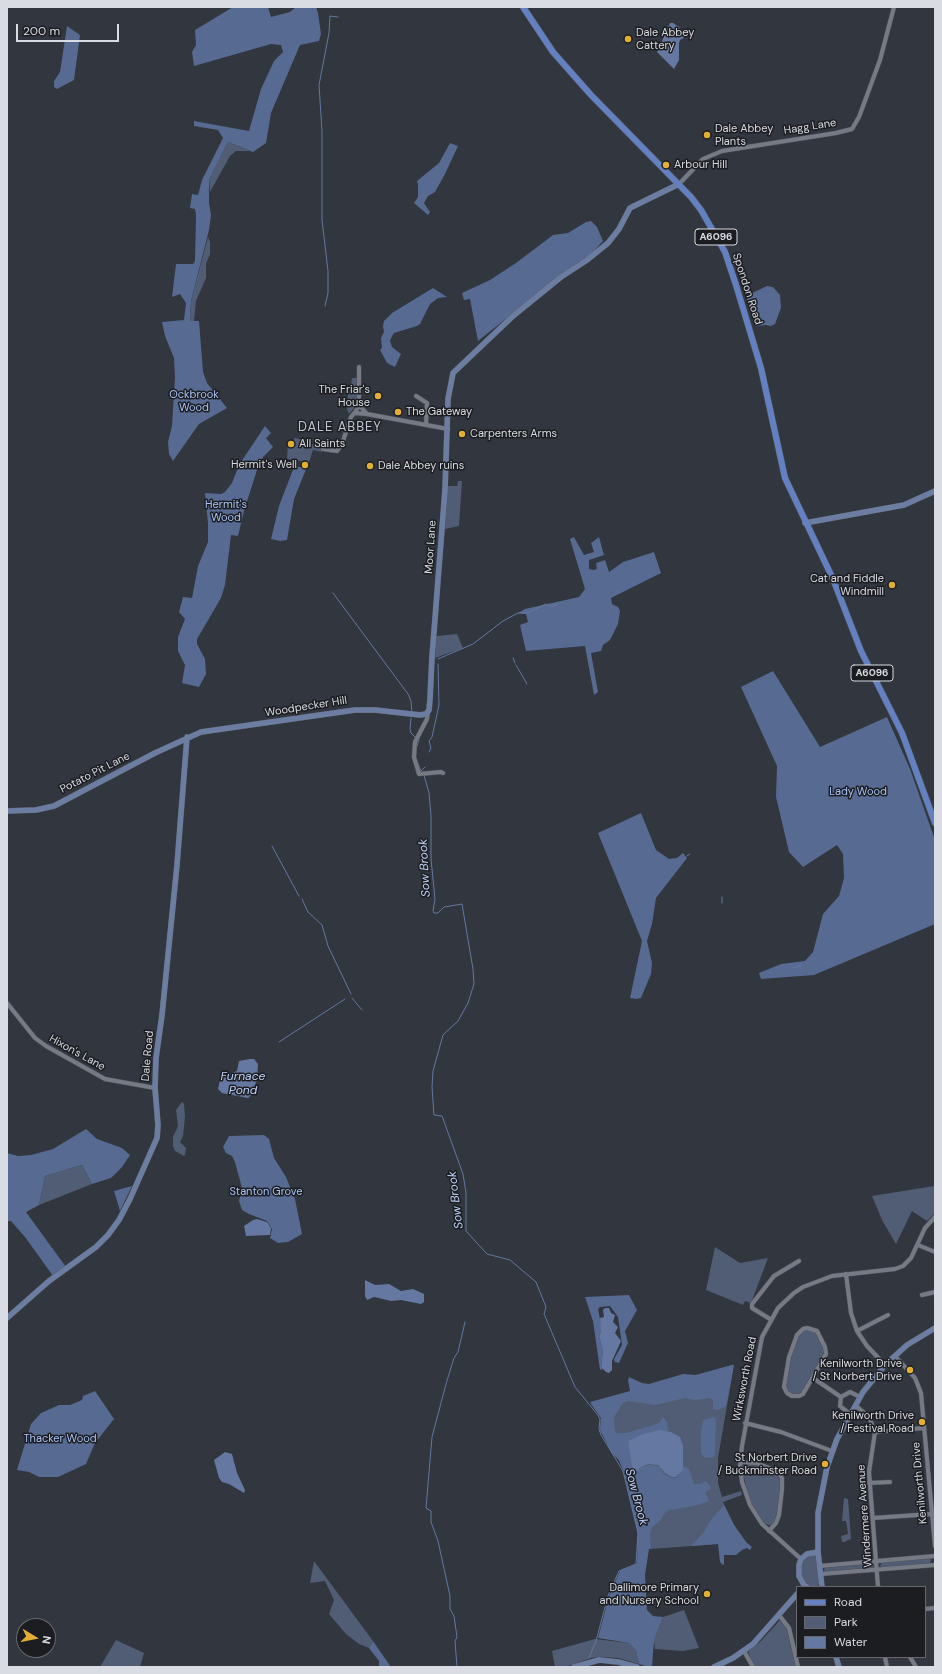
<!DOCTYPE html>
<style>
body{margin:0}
#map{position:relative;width:942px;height:1674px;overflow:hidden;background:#31363f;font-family:"DM Sans",sans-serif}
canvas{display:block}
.frame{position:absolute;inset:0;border:8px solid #d9dce2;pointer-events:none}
.legend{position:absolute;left:796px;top:1586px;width:130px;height:72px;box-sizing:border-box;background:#1b1d21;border:1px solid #67696e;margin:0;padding:5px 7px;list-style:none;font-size:12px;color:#d9dce2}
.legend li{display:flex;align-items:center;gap:8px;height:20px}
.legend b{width:20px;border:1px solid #67696e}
.north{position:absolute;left:16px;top:1618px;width:40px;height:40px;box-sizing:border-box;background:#1b1d21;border:1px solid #67696e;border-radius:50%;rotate:100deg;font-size:11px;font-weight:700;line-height:16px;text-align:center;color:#d9dce2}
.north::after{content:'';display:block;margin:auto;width:14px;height:18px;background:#e2ae34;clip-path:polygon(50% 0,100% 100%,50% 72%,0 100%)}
.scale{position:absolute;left:16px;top:24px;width:103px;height:18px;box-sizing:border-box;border:2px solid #d9dce2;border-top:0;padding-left:5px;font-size:12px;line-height:14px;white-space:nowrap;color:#d9dce2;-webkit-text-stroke:3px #1b1d21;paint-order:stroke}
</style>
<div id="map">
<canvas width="942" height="1674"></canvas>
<div class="frame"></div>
<ul class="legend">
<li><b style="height:5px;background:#6380c0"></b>Road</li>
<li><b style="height:11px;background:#515d74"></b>Park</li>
<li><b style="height:11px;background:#6578a1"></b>Water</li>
</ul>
<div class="north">N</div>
<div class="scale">200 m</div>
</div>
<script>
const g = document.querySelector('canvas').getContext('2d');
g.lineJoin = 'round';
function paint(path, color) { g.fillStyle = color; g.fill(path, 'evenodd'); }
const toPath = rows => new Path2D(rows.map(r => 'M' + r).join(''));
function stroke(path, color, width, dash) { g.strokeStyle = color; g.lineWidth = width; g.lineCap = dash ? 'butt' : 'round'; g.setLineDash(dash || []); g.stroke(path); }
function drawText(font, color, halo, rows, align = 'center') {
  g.font = font + ' "DM Sans",sans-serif'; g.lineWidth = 3; g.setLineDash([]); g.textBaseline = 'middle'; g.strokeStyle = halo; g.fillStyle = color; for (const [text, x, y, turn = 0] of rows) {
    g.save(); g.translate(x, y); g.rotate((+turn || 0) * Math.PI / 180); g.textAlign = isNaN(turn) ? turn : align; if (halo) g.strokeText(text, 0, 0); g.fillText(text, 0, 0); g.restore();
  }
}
paint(toPath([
 [228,142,250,151,236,151,230,156,210,192,209,180],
 [208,237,210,242,210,254,206,264,206,278,196,301,194,321,190,321,191,301],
 [352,378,357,378,358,404,349,414,347,409,348,393,350,390],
 [294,438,306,440,322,450,322,452,313,450,309,462,287,459,288,441,294,441],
 [458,481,462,481,459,526,445,529,447,486,457,486],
 [457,634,463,648,435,658,436,636],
 [182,1102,184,1104,185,1117,183,1136,180,1142,186,1148,185,1155,184,1156,175,1151,173,1146,173,1137,178,1126,176,1110],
 [82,1165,92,1184,39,1205,45,1176],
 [934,1186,935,1213,927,1221,912,1211,896,1244,882,1220,872,1196],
 [715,1247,740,1263,768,1258,751,1303,745,1301,743,1305,706,1290],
 [806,1329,816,1332,825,1353,803,1391,800,1394,792,1395,786,1388,786,1385,792,1353,799,1335],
 [732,1365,734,1365,718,1458,718,1483,722,1497,741,1491,742,1495,723,1502,734,1525,746,1542,637,1550,638,1533,624,1472,619,1460,612,1453,600,1430,601,1418,591,1404],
 [745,1464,764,1467,779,1476,781,1481,777,1519,771,1526,764,1523,749,1500,742,1468],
 [844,1498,848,1499,851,1539,844,1542,842,1542,841,1536,848,1534,846,1521,842,1521],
 [814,1554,816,1556,819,1584,817,1587,811,1587,801,1579,800,1564,806,1557],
 [930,1558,931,1560,930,1563,882,1568,880,1566,882,1562],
 [314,1561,373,1641,369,1648,359,1644,346,1634,329,1614,334,1600,325,1581,310,1583],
 [871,1563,874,1565,872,1569,825,1572,824,1570,825,1567],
 [684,1610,699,1648,683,1651,655,1649,654,1641,663,1617],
 [780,1620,786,1624,796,1667,754,1667,748,1651,761,1641],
 [595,1639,629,1643,636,1651,639,1664,618,1658,600,1657,591,1658,565,1667,555,1667,552,1651],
 [116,1640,144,1653,140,1667,100,1667]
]), '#515d74');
paint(toPath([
 [233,7,268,7,271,17,290,12,296,7,316,7,318,13,321,34,319,41,300,45,271,113,266,143,253,152,228,142,209,180,209,203,211,215,209,230,191,301,190,321,199,321,203,372,207,383,227,408,199,424,173,461,169,454,168,442,172,426,175,377,174,358,165,336,162,322,184,320,186,303,180,294,172,297,176,264,193,264,195,261,196,215,195,209,190,208,192,194,198,195,202,180,223,138,218,130,194,126,194,121,249,131,261,89,274,61,283,52,281,45,271,44,194,66,192,52,196,45,195,30],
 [67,26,80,35,74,80,57,89,54,87,54,81,60,72],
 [450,143,458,146,445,174,435,192,428,196,424,203,430,212,428,215,414,203,418,197,418,184,417,181,439,163],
 [591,221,597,227,603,241,589,256,543,289,478,341,470,299,464,300,462,293,490,280,516,263,553,235,568,233,586,222],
 [767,286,773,287,780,295,781,308,775,324,771,326,766,325,755,326,746,296],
 [433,288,447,297,438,298,430,304,420,324,417,326,394,333,392,336,390,341,392,347,401,354,395,367,387,363,380,350,382,348,381,338,384,332,383,326,384,321,392,313],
 [265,426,271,433,266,438,273,447,263,457,257,470,244,511,238,536,231,535,225,585,221,598,197,639,197,644,205,659,206,674,199,687,182,683,185,665,178,651,178,637,185,619,179,612,183,597,192,598,198,566,208,542,208,523,205,493,221,494,225,492,232,483,239,465],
 [303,461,309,462,294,499,287,540,280,541,271,539,279,506,294,467,302,467],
 [574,537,584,555,594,552,591,543,599,537,604,555,589,560,589,569,594,570,597,569,596,563,605,560,609,572,623,562,654,552,661,573,611,598,612,604,618,607,620,611,618,624,610,640,603,645,601,651,591,653,598,692,594,695,585,646,526,651,520,625,528,622,526,614,518,613,525,609,579,597,585,589,570,539],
 [773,671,820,747,887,717,910,769,935,840,935,924,814,975,761,979,759,973,781,964,805,961,813,952,823,914,839,896,844,878,843,854,837,845,803,867,789,852,776,797,777,766,741,687],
 [641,813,656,850,669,859,677,858,683,853,687,858,656,898,652,924,647,941,652,963,651,974,641,998,636,999,630,998,642,941,598,833],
 [86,1129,97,1139,122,1148,130,1155,122,1167,111,1178,92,1184,82,1165,45,1176,39,1205,26,1212,66,1267,53,1276,25,1237,11,1221,7,1221,7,1153,18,1156,31,1155,53,1149],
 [264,1135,269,1139,274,1158,286,1177,295,1199,302,1234,288,1242,278,1243,270,1238,272,1229,267,1221,249,1214,242,1210,239,1201,242,1188,235,1162,232,1156,226,1153,223,1147,229,1136],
 [132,1186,120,1211,114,1191],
 [629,1295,637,1310,625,1331,628,1343,619,1363,615,1362,614,1359,622,1345,618,1317,610,1306,600,1307,598,1309,601,1324,601,1331,599,1336,603,1351,601,1367,603,1369,600,1370,593,1321,585,1297],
 [732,1365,734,1365,726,1406,719,1410,713,1409,713,1400,709,1398,695,1400,685,1398,655,1405,628,1401,623,1403,614,1417,615,1431,617,1433,627,1433,650,1426,659,1423,663,1417,667,1422,668,1431,653,1432,628,1441,633,1473,638,1471,640,1467,649,1465,658,1466,664,1474,672,1478,677,1478,684,1466,689,1469,694,1484,700,1484,706,1481,710,1486,711,1489,705,1492,709,1501,698,1505,666,1511,660,1521,652,1527,650,1534,651,1549,649,1549,645,1575,647,1610,653,1616,663,1617,654,1641,652,1667,648,1667,639,1664,636,1651,629,1643,598,1638,609,1596,620,1571,637,1564,638,1533,624,1472,619,1460,612,1453,600,1430,601,1418,590,1402,630,1391,628,1380,629,1377,642,1383,649,1384,683,1374,696,1375],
 [95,1391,114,1419,95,1443,86,1464,58,1477,39,1477,29,1472,17,1470,31,1424,41,1413,59,1405,70,1405,82,1400,83,1396],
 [714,1417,716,1420,715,1455,714,1457,705,1458,701,1454,701,1431,703,1420],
 [724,1505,734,1525,746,1542,752,1547,750,1550,747,1548,742,1550,736,1555,724,1555,724,1564,723,1565,720,1562,718,1544,691,1546,704,1532,710,1521],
 [373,1641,391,1667,379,1667,379,1661,369,1648]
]), '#576a91');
paint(toPath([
 [670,23,673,23,679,27,685,37,680,40,679,43,679,60,674,69,657,52],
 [250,1059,254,1059,258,1064,257,1080,251,1095,248,1098,222,1093,218,1089,220,1080,223,1076,237,1071,239,1061],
 [257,1219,267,1222,271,1228,270,1235,246,1236,244,1226,253,1220],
 [365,1280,375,1285,389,1284,401,1291,413,1289,424,1294,424,1302,421,1304,401,1300,391,1301,374,1297,367,1300,365,1296],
 [605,1308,609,1308,611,1313,615,1315,613,1322,618,1327,615,1333,621,1341,612,1361,612,1370,609,1373,606,1372,601,1367,603,1351,599,1336,601,1331,600,1318,604,1317,603,1310],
 [660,1430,671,1432,680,1437,683,1446,683,1470,676,1477,672,1477,665,1473,658,1465,649,1464,640,1467,638,1471,633,1473,628,1441,643,1434],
 [225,1452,232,1454,237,1473,245,1490,244,1493,229,1484,222,1482,219,1478,214,1460]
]), '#6578a1');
stroke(toPath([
 [325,306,328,293,328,271,322,220,322,131,319,85,329,33,330,16,338,17],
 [333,593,408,694,411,701,412,712],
 [513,658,515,663],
 [438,659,473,644,503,621,518,613,527,613,546,604,551,607,558,604],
 [516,665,527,684],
 [411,718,410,729,411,733,415,737],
 [417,746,419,740],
 [429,752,431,748,429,741,432,737,439,705,438,664],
 [417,761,421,771,425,767],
 [424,775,429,793,431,816,431,859,435,899,433,911,434,913,438,913,444,907,462,904,473,969,474,984,468,1003,458,1021,443,1035,433,1071,432,1087,434,1115,442,1116,463,1174,466,1193,466,1231,487,1254,510,1260,536,1282,546,1307,544,1314,575,1387,597,1414,600,1419,599,1429,601,1435,623,1471,638,1533,636,1564,619,1571,608,1596,596,1641,589,1658],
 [272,846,299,896],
 [687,856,690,854],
 [722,897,722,903],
 [302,899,308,912,322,925,328,946,351,994],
 [792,968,801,966],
 [352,998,362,1010],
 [279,1042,345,999],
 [628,1469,632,1468],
 [457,1667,455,1641,457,1637,454,1616,450,1609,450,1596,438,1541,431,1522,431,1511,426,1508,432,1437,446,1384,454,1358,458,1352,465,1322]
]), '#6578a1', 1);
const street = toPath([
 [679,184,703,159,722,151,836,133,852,129,859,117,880,60,894,7],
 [416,396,427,403,426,425],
 [359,405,367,414],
 [355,413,367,414,448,429],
 [323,449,337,451,342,444,351,417,356,411,359,405,359,367],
 [428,712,427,719,415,742,414,757,419,774,441,772,443,773],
 [7,1003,35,1038,46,1046,105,1079,155,1088],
 [918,1245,935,1252],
 [846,1274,851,1313,857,1331,867,1346,885,1365],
 [922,1295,935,1292],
 [770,1319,752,1308,752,1304,774,1276,799,1261],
 [807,1328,817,1331,825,1347,826,1354,803,1394,799,1396,792,1396,787,1393,784,1387,789,1357,797,1335,803,1329,807,1328],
 [857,1331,888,1315],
 [895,1356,915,1378,921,1393,935,1546],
 [813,1378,841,1397],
 [855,1405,869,1417,875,1432,869,1472,878,1587],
 [850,1414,840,1406,841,1397,850,1392,860,1397],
 [745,1423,781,1432,832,1451],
 [875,1432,924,1428],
 [740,1462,756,1463,772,1469,778,1472,782,1478,782,1489,779,1515,776,1523,769,1531],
 [869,1483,890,1482],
 [873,1518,932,1514],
 [801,1559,762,1524,750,1505,742,1482,740,1465,742,1446,762,1337,778,1308,794,1293,803,1287,832,1276,895,1269,903,1266,911,1258,925,1228,935,1217],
 [820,1566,935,1556],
 [820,1574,935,1565],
 [925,1609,935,1608],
 [779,1615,789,1628,798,1667],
 [744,1651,753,1667],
 [885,1657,887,1667],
 [910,1657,916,1667]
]);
const secondary = toPath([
 [805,523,904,505,935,491],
 [7,811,36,810,54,806,155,753,201,732,355,710,375,710,420,715,426,714,429,710,430,699,432,657,445,490,448,399,453,373,513,316,561,277,587,260,608,243,619,229,630,208,679,184],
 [7,1318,49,1281,96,1247,108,1235,119,1220,130,1199,157,1138,158,1125,155,1088,156,1058,162,1015,177,865,187,737],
 [807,1587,804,1585,799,1576,799,1565,801,1559,807,1554,818,1552],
 [822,1587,818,1552,818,1513,827,1467,837,1439,863,1392,885,1365,907,1345,935,1328],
 [836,1657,839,1667],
 [574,1667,599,1660,618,1662,637,1667],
 [714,1667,733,1658,753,1644,797,1594]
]);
const primary = toPath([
 [523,7,553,52,591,95,691,197,701,210,725,252,736,285,761,368,785,478,833,579,861,651,902,733,935,823]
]);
stroke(street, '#4f525b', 5);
stroke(secondary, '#4f525b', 6);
stroke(primary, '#4f525b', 7);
stroke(street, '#757a85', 4);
stroke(secondary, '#6c7da2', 5.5);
stroke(primary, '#6380c0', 6);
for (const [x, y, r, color] of [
 [628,39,4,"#e2ae34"],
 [707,135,4,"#e2ae34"],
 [666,165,4,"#e2ae34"],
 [378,396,4,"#e2ae34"],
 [398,412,4,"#e2ae34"],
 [462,434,4,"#e2ae34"],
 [291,444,4,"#e2ae34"],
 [305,465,4,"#e2ae34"],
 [370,466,4,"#e2ae34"],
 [892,585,4,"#e2ae34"],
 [910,1370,4,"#e2ae34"],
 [922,1422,4,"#e2ae34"],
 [825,1464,4,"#e2ae34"],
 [707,1594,4,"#e2ae34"]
]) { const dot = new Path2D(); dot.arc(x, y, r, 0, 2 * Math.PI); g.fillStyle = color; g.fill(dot); stroke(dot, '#1b1d21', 1.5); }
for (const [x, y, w] of [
 [716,237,42],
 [872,673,42]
]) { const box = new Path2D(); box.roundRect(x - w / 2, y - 8, w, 16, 3); g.fillStyle = '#1b1d21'; g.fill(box); stroke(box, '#d9dce2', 1); }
drawText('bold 10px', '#d9dce2', null, [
 ["A6096",716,237],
 ["A6096",872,673]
]);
drawText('11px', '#d9dce2', '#1b1d21', [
 ["Dale Abbey",636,33],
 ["Cattery",636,46],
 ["Dale Abbey",715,129],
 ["Plants",715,142],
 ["Arbour Hill",674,165],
 ["The Friar's",370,390,"right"],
 ["House",370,403,"right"],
 ["The Gateway",406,412],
 ["Carpenters Arms",470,434],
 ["All Saints",299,444],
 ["Hermit's Well",297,465,"right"],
 ["Dale Abbey ruins",378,466],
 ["Cat and Fiddle",884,579,"right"],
 ["Windmill",884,592,"right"],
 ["Kenilworth Drive",902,1364,"right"],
 ["/ St Norbert Drive",902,1377,"right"],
 ["Kenilworth Drive",914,1416,"right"],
 ["/ Festival Road",914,1429,"right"],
 ["St Norbert Drive",817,1458,"right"],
 ["/ Buckminster Road",817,1471,"right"],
 ["Dallimore Primary",699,1588,"right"],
 ["and Nursery School",699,1601,"right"]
], 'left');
drawText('11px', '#d9dce2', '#1b1d21', [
 ["Hagg Lane",810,127,-9],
 ["Spondon Road",747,289,72],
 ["Moor Lane",431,547,-86],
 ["Woodpecker Hill",306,707,-9],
 ["Potato Pit Lane",95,773,-27],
 ["Hixon's Lane",77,1053,29],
 ["Dale Road",148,1056,-85],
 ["Wirksworth Road",745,1379,-79],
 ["Kenilworth Drive",920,1483,-95],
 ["Windermere Avenue",865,1516,-94]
]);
drawText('11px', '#aac3f6', '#1b1d21', [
 ["Ockbrook",194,395],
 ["Wood",194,408],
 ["Hermit's",226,505],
 ["Wood",226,518],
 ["Lady Wood",858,792],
 ["Stanton Grove",266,1192],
 ["Thacker Wood",60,1439]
]);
drawText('italic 12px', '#c0d3fa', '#1b1d21', [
 ["Sow Brook",425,868,-93],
 ["Furnace",243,1077],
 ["Pond",243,1091],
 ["Sow Brook",456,1200,-97],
 ["Sow Brook",636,1497,75]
]);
g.letterSpacing = '1px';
drawText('13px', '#c0c6d2', '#1b1d21', [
 ["DALE ABBEY",340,428]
]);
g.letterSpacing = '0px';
</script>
